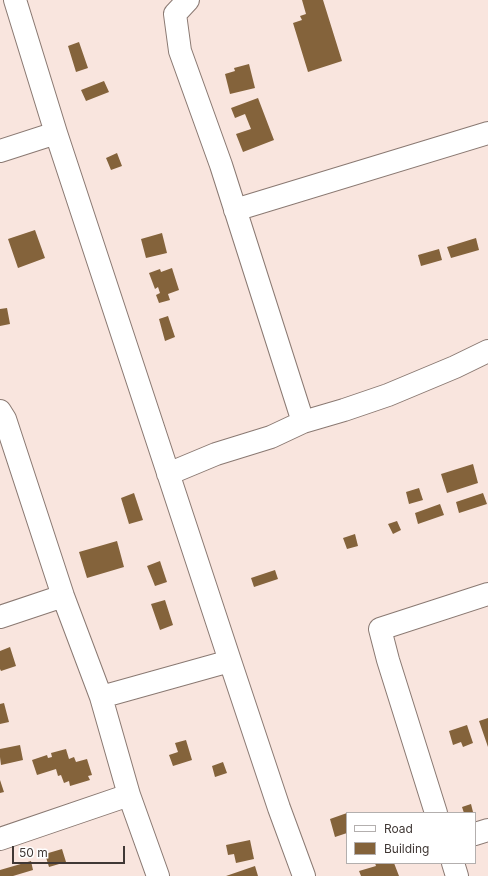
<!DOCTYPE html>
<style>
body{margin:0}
#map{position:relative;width:488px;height:876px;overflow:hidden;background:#f9e5de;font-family:Inter,sans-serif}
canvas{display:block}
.legend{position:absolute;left:346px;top:812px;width:130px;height:52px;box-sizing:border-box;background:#fff;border:1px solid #b3afae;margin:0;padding:5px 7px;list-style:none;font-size:12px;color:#403835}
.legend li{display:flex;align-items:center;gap:8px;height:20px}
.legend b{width:20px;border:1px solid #b3afae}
.scale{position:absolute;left:12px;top:846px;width:113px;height:18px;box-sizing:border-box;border:2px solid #403835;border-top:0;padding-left:5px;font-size:12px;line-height:14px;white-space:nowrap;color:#403835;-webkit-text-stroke:3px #fff;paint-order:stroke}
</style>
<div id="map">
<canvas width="488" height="876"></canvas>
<ul class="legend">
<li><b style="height:5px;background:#fff"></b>Road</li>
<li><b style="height:11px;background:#84633b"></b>Building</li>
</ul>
<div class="scale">50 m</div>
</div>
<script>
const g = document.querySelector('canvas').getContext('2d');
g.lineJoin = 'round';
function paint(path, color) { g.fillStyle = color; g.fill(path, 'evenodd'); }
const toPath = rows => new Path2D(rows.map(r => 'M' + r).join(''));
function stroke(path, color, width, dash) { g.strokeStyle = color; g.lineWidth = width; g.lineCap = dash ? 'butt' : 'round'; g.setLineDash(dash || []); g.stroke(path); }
paint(toPath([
 [302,0,323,0,342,61,308,72,293,23,302,20,300,16,306,14],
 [79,42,88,68,76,72,68,46],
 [249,64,255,88,230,94,225,74,235,71,234,68],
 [104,81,109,92,86,101,81,90],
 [258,98,274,140,243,152,236,134,251,129,245,114,235,118,231,108],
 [117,153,122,166,111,170,106,158],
 [35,230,45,258,18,268,8,239],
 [162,233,167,253,146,258,141,239],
 [476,238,479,250,451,258,447,247],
 [439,249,442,260,421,266,418,255],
 [172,268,179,290,168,294,170,300,159,303,156,295,160,293,158,287,155,289,149,273,160,269,161,272],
 [7,308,10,324,0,326,0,309],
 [168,316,175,337,165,341,159,319],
 [473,464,478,483,447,493,441,474],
 [419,488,423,500,409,504,406,492],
 [134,493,143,520,129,524,121,498],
 [483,493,487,504,459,513,456,502],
 [440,504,444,515,418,524,415,513],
 [397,521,401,530,393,534,388,524],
 [355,534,358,546,347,549,343,538],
 [117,541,124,567,87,578,79,552],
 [160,561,167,582,155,586,147,566],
 [275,570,278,579,254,587,251,578],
 [165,600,173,625,160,630,151,604],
 [10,647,16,666,1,671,0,669,0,651],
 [4,703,9,722,0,724,0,704],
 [488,718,488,747,479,721],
 [467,725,473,743,463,747,461,742,453,745,449,731],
 [186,740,192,760,173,766,169,755,178,752,175,743],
 [20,745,23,760,1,765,0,757,0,749],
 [66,749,69,759,74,757,76,762,87,759,92,775,88,776,90,780,70,786,69,781,64,783,61,775,58,776,56,769,37,775,32,760,47,755,48,758,52,757,51,753],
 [223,762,227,773,215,777,212,766],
 [0,780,4,792,0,793],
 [471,804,473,812,464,813,462,807],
 [347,813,347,833,335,837,330,819],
 [250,840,254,859,236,863,234,854,228,855,226,845],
 [62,849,66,862,49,867,45,854],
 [31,861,33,870,13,876,0,876,0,870],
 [375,863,394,863,399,876,361,876,359,871,376,866],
 [255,866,258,876,226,876]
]), '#84633b');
const minor = toPath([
 [15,0,56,133,230,661,279,808,304,876],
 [188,0,175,14,180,51,221,165,303,422],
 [0,151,56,133],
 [235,210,488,133],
 [0,411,5,419,63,596,101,697,129,795,158,876],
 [168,474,216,454,271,437,303,422,344,410,388,395,455,367,488,351],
 [0,617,63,596],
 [101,697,230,661],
 [436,813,388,660,380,629,488,594],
 [475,834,488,830],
 [0,839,129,795],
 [453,863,457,876]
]);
stroke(minor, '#8a7972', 24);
stroke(minor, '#fff', 22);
</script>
